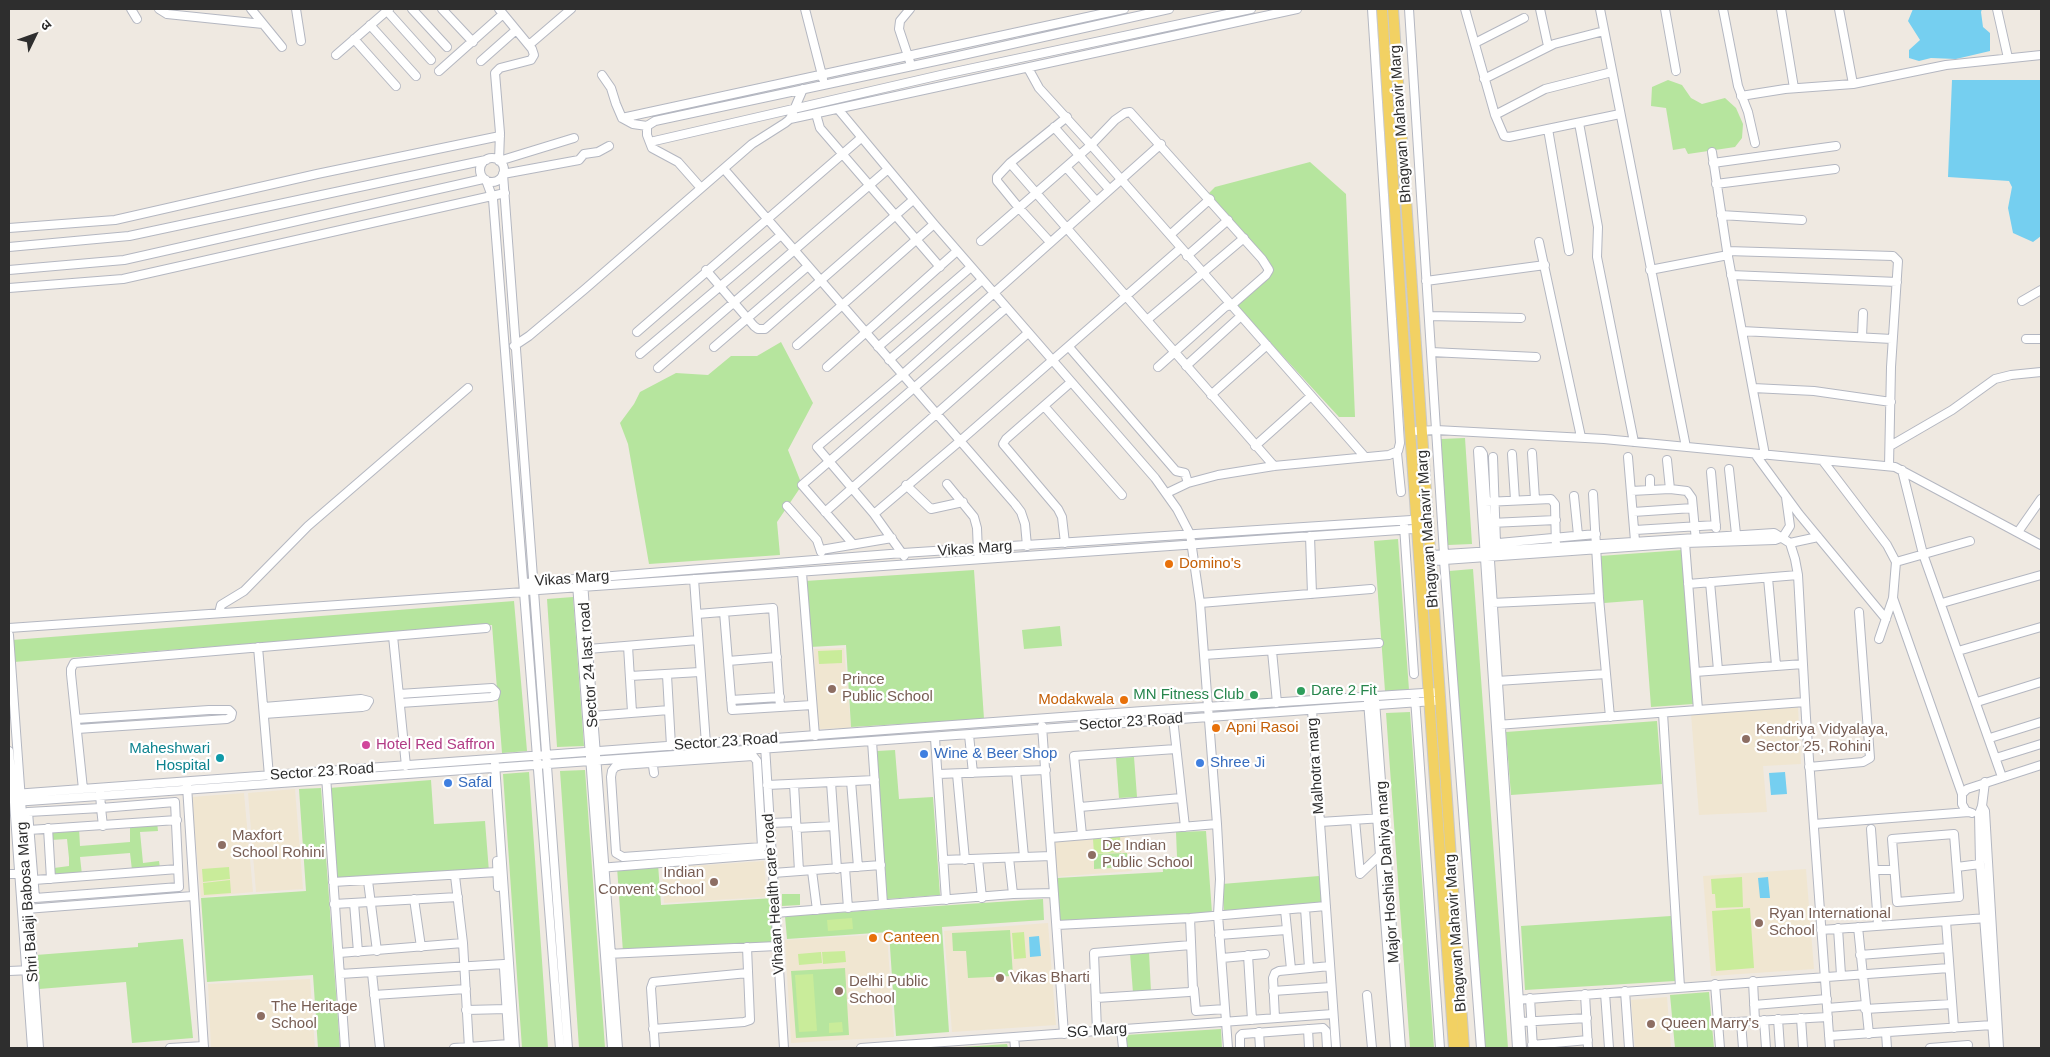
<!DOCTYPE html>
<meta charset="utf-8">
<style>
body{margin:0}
#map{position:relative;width:2050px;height:1057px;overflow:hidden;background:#efe9e1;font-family:Helvetica,"Noto Sans Devanagari",sans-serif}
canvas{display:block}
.frame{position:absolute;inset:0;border:10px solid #2e2e2e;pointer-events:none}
.north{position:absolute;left:10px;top:10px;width:50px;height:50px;-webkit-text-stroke:4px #fff;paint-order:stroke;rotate:48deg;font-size:14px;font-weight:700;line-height:20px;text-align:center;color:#2e2e2e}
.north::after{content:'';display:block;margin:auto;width:18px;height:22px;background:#2e2e2e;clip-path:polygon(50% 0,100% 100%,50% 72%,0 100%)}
</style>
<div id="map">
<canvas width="2050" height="1057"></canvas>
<div class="frame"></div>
<div class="north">उ</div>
</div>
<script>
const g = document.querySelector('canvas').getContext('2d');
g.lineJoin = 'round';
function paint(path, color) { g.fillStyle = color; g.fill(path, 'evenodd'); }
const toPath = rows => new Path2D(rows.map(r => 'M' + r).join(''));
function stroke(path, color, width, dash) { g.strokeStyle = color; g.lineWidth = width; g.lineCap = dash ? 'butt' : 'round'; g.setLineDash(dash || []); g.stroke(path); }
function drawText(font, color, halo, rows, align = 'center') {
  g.font = font + ' Helvetica,sans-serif'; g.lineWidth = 4.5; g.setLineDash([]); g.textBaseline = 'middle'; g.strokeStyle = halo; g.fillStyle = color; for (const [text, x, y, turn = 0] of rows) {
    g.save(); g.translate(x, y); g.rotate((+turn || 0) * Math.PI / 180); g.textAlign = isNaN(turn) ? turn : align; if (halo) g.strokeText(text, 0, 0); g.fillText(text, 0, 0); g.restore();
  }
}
paint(toPath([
 [844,648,851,728,818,729,814,649],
 [1798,707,1801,764,1763,766,1767,812,1699,815,1691,714],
 [295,789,303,889,256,892,248,793],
 [244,793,253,892,201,897,191,797],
 [1129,833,1132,871,1054,877,1051,838],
 [764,861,767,897,664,903,662,868],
 [1806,869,1814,969,1711,976,1703,876],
 [1048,923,1056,1025,952,1032,944,931],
 [887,934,894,1037,791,1043,785,940],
 [310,979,315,1048,211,1048,208,984],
 [1667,997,1671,1048,1635,1048,1631,1000]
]), '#f0e6d1');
paint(toPath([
 [1668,80,1682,85,1691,98,1702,104,1725,98,1736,108,1743,124,1742,138,1735,147,1688,154,1685,148,1673,150,1666,108,1651,106,1652,87],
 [1310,162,1346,194,1355,417,1339,417,1234,303,1273,270,1209,193,1215,187],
 [781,342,813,403,788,450,802,485,777,522,780,555,649,564,628,444,620,423,634,404,640,392,676,373,708,375,731,356,757,356],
 [1465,438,1472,544,1448,545,1441,439],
 [1398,539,1409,690,1385,691,1374,541],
 [1682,550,1693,704,1651,707,1643,600,1604,603,1600,556],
 [1473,569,1508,1048,1483,1048,1449,571],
 [974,570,984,719,851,727,846,645,810,647,805,581],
 [573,597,584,746,557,747,547,599],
 [514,601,527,751,502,753,492,625,14,662,12,640],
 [1060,626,1062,646,1024,649,1022,630],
 [1410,712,1434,1048,1410,1048,1386,713],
 [1657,721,1662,784,1511,795,1506,732],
 [895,750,899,799,933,797,940,895,887,899,877,751],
 [1134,757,1137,797,1119,798,1116,758],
 [585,770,605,1048,579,1048,560,771],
 [529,772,548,1048,522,1048,503,774],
 [431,780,434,824,485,821,489,872,337,883,329,788],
 [321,788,340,1048,318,1048,313,975,207,982,201,898,306,891,299,789],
 [157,822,158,831,140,832,143,863,159,861,160,868,132,870,130,853,80,857,82,875,54,876,54,868,69,866,69,858,67,839,51,840,50,830,79,828,80,846,130,842,130,825],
 [1206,831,1212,913,1060,922,1057,878,1163,872,1162,858,1177,857,1176,832],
 [1127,853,1127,867,1094,869,1094,854],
 [658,864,661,905,774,898,777,942,623,952,617,867],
 [1319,876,1322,903,1224,911,1222,884],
 [782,894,800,894,800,905,782,906],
 [1043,899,1044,920,942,927,949,1032,896,1036,889,932,787,939,785,916],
 [1671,916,1675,981,1525,990,1521,926],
 [1010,930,1013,976,968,978,966,951,953,951,952,933],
 [183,939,193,1038,132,1043,126,982,39,989,36,955,138,947,138,943],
 [1149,952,1151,992,1133,993,1130,953],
 [845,968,849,1035,796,1038,791,971],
 [1709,992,1714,1048,1675,1048,1670,995],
 [1221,1029,1222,1048,1127,1048,1126,1035],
 [1007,1044,1008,1048,948,1048]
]), '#b6e59e');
paint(toPath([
 [842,650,842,663,819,664,818,651],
 [1120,836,1121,852,1094,854,1093,839],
 [229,867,230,879,203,882,202,869],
 [1742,877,1743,907,1716,908,1715,894,1712,894,1711,879],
 [230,880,231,893,204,895,203,883],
 [1750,908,1754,968,1716,971,1712,911],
 [852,918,853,929,828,931,827,920],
 [1024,932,1026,958,1014,959,1012,933],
 [845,951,846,962,823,964,822,952],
 [821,952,822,963,799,965,798,954],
 [813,974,817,1031,799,1032,795,975],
 [842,1022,843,1032,829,1033,829,1023]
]), '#c9ec9a');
paint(toPath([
 [1913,9,1982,9,1981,12,1983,27,1990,33,1990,51,1956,59,1931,58,1919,61,1909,58,1909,50,1920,40,1908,21],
 [1952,80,2041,80,2041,236,2033,242,2013,233,2008,208,2012,187,2009,181,1948,177],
 [1785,772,1787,794,1771,795,1769,773],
 [1768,877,1770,898,1760,898,1758,878],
 [1039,936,1041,956,1030,957,1029,937]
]), '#75cff0');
const minor = toPath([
 [131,9,137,19],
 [159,9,167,14,263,24],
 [251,9,282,47],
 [296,9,301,41],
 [412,9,447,47],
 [442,9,473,42],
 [499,9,532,49,534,55,531,60,500,68,495,73,500,133,499,161,574,138],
 [805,9,823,79],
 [910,9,900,21,899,29,910,62],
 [1409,9,1444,554],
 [1465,9,1495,115,1504,136,1509,137,1620,114],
 [1540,9,1548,46],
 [1600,9,1686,447],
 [1665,9,1676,71],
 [1723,9,1738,86,1748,112,1755,143],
 [1781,9,1794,88],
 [1839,9,1853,84],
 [1997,9,2008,58],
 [387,11,431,60],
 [370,25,416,76],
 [354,39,396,86],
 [1475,43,1524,18],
 [529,45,571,9],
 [336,55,389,9],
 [481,61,516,30],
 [1028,68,1039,88,1091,145,1365,457],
 [439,71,503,14],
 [602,75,611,88,616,104,622,118,633,124,647,126],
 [1484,79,1554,44,1604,31],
 [1741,96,1785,89,1853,84,1946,65,2041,55],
 [838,109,934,224,1155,478,1177,509,1190,534,1200,603,1217,824,1220,879,1218,915,1228,1048],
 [816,114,820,128,940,267],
 [1495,115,1545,89,1612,72],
 [622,118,1124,9],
 [790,119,1297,9],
 [1579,123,1598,227,1597,257,1634,442],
 [1054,127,1109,189],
 [1548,129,1569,251],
 [650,142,945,74,1251,9],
 [1712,152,1727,251],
 '480 170a12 12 0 1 1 24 0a12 12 0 1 1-24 0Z',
 [1010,163,1274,466],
 [1713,163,1836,146],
 [1066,167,1096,201],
 [724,169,1015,504,1021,512,1025,524,1027,546],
 [486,180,493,199,560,1048],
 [1716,184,1835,169],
 [701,188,678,162,652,148,647,135,647,126,655,121,945,59,1169,9],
 [1721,215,1802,220],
 [9,228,115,220,317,174,500,136],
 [1170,235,1210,199],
 [981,241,1091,145,1115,120,1125,113,1130,112,1262,259,1269,270,1266,275,1234,303,1225,307,1158,367],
 [1050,242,1019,208,997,181,997,177,1010,163,1067,117],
 [1539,242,1581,437],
 [9,247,129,236,486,160],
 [1187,256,1228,220],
 [9,270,124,260,483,179],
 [706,270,754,326,758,329,765,329,913,200],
 [1650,270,1728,255],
 [1731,275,1897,282],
 [1426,281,1545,265],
 [9,288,123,279,505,193],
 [2022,301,2041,290],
 [1429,316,1521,318],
 [1147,320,1244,238],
 [1742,331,1892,339],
 [637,332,861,138],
 [1862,337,1863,313],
 [2026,339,2041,339],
 [797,345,934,224],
 [514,346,529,336,585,289,752,144,785,123,790,119,803,89],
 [714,347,808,266],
 [878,347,971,267],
 [1069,347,1176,471,1185,473,1188,483],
 [1431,352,1536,357],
 [640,354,781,235],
 [889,360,982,280],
 [1186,366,1241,316],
 [827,367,957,251],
 [658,368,887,170],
 [1753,388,1814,391,1891,402],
 [1211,395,1267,345],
 [1044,406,1122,495],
 [1417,431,1436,430,1604,439,1895,467,2041,545],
 [1255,446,1311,396],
 [1890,446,1952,410,1995,379,2011,375,2041,372],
 [1397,453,1401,492],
 [1532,453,1535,499],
 [1512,454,1515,500],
 [1755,454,1799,514,1886,619],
 [1765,455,1727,251,1893,256,1898,261,1891,367,1889,466],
 [1493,457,1496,543],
 [1628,457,1635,541],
 [1667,460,1670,489],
 [1823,461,1887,545,1896,562,1893,598,1879,639],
 [1729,469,1736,534],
 [1902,470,1923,554,2002,777],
 [1711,472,1716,528],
 [1650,479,1650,490],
 [947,484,974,517,977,528,978,553],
 [906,485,931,509,963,502],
 [1631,491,1670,489,1687,491,1692,498,1696,541],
 [1167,493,1188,483,1218,475,1274,466,1389,455,1398,451,1400,443,1372,9],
 [1593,494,1599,598,1610,717],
 [1574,496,1578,535],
 [1485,502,1551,499,1555,504,1556,549],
 [787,506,817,540,821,552],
 [825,512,1028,333],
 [1633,512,1693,508],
 [874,514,960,441,1181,248],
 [1491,523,1556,520],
 [1404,526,1414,674],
 [1635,530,1716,525],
 [2018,532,2041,499],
 [1310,536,1312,594],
 [1065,543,1062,517,1058,509,1003,444,1006,439,1070,383],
 [1685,543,1698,710],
 [1790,543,1818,537],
 [853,544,802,485,1006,308],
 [1488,544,1596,534],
 [821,550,892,538],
 [1430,555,1774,533,1790,543,1795,559,1798,575,1806,718,1830,1048],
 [904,556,874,514,817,447,902,375,1161,144],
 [1444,560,1481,1048],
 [1430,561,1685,543,1775,540,1783,537,1790,526,1786,497],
 [1896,562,1970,541],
 [802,573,815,736],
 [1768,578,1776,665],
 [694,579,706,744],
 [583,582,618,1048],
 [1710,582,1718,670],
 [524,583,903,553,1427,519],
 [577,584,612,1048],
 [1688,584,1798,575],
 [524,591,1428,528],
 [1893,598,1962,794],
 [1200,603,1371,589],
 [1492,603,1599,598],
 [1942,603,2041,575],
 [724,612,732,710,812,705],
 [219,613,221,605,244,591,308,526,468,388],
 [697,614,773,608,780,707],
 [9,628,524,592],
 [9,635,39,1048],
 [393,636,406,766],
 [628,646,632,712],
 [258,647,269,776],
 [588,649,698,640],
 [1272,651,1277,703],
 [1958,651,2041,627],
 [1204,655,1379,643],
 [728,661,777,657],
 [1695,672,1803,664],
 [667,675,671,746],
 [630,676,700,672],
 [1497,681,1606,674],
 [399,694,492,688,496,692,495,696,491,697,400,703],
 [1415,698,1440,1048],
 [731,700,780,697],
 [1368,701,1395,1048],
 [1375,701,1401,1048],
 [1977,702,2041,682],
 [264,707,361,699,369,701,366,706,362,707,264,714],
 [1312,710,1336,1048],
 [1663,713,1680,987],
 [593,716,669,710],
 [1173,718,1185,827],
 [76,719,209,710,229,710,232,713,231,717,227,719,77,729],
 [1497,725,1805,702],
 [1042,726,1064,1034],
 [969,735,973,773],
 [935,738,946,900],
 [1990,738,2041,722],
 [872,741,883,904],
 [765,746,784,1048],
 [9,751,14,802,32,1048],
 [753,756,757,761,762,847,623,857,616,853,611,777,612,771,615,767,621,765,753,756],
 [1996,758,2041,744],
 [652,759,654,773],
 [495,764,515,1048],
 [1809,767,1863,762,1870,758,1859,612],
 [1016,771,1024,857],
 [938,774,1046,770],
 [957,774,965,860],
 [326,776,345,1048],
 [851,781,858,867],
 [831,782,837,869],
 [1985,782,1982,806,1979,814,1980,864,1994,1048],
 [794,784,799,871],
 [767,785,875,780],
 [187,786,204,1048],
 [83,789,71,674,71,669,74,663,486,628],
 [100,793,101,808,28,812,35,898,179,887,175,802,101,808,103,826],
 [14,794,1143,711,1439,692],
 [14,802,1434,701],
 [1982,806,1985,811,1999,1048],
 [1080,807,1181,798],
 [1972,813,1966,811,1962,804,1962,794,1967,789,2041,765],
 [1355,820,1360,874,1381,854],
 [1320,822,1383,818],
 [770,823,796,822],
 [1814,824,1969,812],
 [48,828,51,879],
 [796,828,834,826],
 [1871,829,1878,925],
 [29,830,177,820],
 [1954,834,1959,897,1897,902,1892,839,1954,834],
 [1082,835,1074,756,1176,749],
 [1050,838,1217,824],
 [1009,858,1013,894],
 [978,859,982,898],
 [943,860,1051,856],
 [497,861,498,887],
 [1957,867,1980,864],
 [599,868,772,854],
 [845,868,848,908],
 [1874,870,1894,870],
 [812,871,817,910],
 [773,873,881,865],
 [9,874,19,874],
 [455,876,463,943,469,1048],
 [34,880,178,869],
 [368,881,377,951],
 [333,882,497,872],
 [414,899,421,947],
 [354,903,358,952],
 [334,904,458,897],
 [1305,908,1309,968],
 [26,909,193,896],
 [1285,910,1291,969],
 [775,913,1013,894,1054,893],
 [1946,921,1954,1028],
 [1057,925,1190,918,1326,906],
 [1858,927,1869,1034],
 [1838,928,1841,975],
 [1821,930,1987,918],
 [1219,935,1286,930],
 [339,953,463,943],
 [607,954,777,946],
 [1248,955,1252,1020],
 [1860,955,1948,948],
 [1222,958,1265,954],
 [504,968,509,1048],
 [9,971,32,970],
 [372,973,380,1048],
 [340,974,504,964],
 [1753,981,1755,1021],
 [1715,984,1720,1048],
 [1194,989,1196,1011,1225,1009],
 [1273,991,1331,987],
 [1625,991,1629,1048],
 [1605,993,1609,1048],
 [1585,994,1588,1048],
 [374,995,466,989],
 [1367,995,1372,1048],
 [1096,998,1189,992,1193,990,1190,918],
 [1530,998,1533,1048],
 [1515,1000,1949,968],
 [1754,1005,1827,999],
 [1827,1008,1865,1005],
 [1865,1009,1952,1004],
 [466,1010,507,1009],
 [1275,1018,1273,978,1275,973,1279,971,1330,966],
 [1801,1018,1803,1048],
 [1778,1019,1780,1048],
 [1764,1020,1766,1048],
 [1520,1022,1587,1018],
 [1741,1022,1743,1048],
 [1718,1023,1828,1017],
 [653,1029,744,1022,750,1020,747,947],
 [1121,1029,1123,1048],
 [1308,1029,1309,1048],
 [1097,1031,1094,953,1191,945],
 [1259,1032,1260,1048],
 [1886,1033,1887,1048],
 [1829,1036,1992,1025],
 [1014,1037,1015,1048],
 [1532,1045,1588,1040],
 [170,1048,204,1046],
 [454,1048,509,1044],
 [568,1048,503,174,579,160,584,154,598,152,609,146],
 [655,1048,651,988,653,982,748,973],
 [861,1048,1333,1014],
 [1240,1048,1240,1036,1242,1034,1323,1028,1326,1031,1327,1048],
 [1517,1048,1478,451,1481,451,1483,454,1522,1048],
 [1930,1048,1968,1045]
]);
const major = toPath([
 [1382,9,1401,304,1454,1048],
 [1393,9,1464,1048]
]);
stroke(minor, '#b4b7c1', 10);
stroke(major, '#c9c9c9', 12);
stroke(minor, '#fff', 8);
stroke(major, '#f2d163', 10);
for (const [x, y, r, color] of [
 [1169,564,5,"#e8710a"],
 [832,689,5,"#8d6e63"],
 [1301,691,5,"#2e9e5b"],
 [1254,695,5,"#2e9e5b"],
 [1124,700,5,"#e8710a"],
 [1216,728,5,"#e8710a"],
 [1746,739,5,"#8d6e63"],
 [366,745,5,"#d1479c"],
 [924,754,5,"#3f7fe0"],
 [220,758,5,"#0f9aa8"],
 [1200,763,5,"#3f7fe0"],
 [448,783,5,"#3f7fe0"],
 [222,845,5,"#8d6e63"],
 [1092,855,5,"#8d6e63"],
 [714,882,5,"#8d6e63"],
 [1759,923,5,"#8d6e63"],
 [873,938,5,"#e8710a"],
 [1000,978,5,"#8d6e63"],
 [839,991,5,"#8d6e63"],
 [261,1016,5,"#8d6e63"],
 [1651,1024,5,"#8d6e63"]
]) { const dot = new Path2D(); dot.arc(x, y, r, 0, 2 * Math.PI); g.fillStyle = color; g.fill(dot); stroke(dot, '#fff', 2); }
drawText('15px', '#2e2e2e', '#fff', [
 ["Bhagwan Mahavir Marg",1401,124,-94],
 ["Bhagwan Mahavir Marg",1428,529,-94],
 ["Vikas Marg",975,549,-4],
 ["Vikas Marg",572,579,-4],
 ["Sector 24 last road",589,665,-94],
 ["Sector 23 Road",1131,722,-4],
 ["Sector 23 Road",726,742,-4],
 ["Malhotra marg",1316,766,-94],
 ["Sector 23 Road",322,772,-4],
 ["Major Hoshiar Dahiya marg",1388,872,-94],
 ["Vihaan Health care road",774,894,-94],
 ["Shri Balaji Babosa Marg",28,902,-94],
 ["Bhagwan Mahavir Marg",1456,933,-94],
 ["SG Marg",1097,1031,-4]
]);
drawText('15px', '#c56008', '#fff', [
 ["Domino's",1179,564],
 ["Modakwala",1114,700,"right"],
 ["Apni Rasoi",1226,728],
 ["Canteen",883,938]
], 'left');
drawText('15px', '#785e54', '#fff', [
 ["Prince",842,680],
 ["Public School",842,697],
 ["Kendriya Vidyalaya,",1756,730],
 ["Sector 25, Rohini",1756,747],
 ["Maxfort",232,836],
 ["School Rohini",232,853],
 ["De Indian",1102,846],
 ["Public School",1102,863],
 ["Indian",704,873,"right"],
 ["Convent School",704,890,"right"],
 ["Ryan International",1769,914],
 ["School",1769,931],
 ["Vikas Bharti",1010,978],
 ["Delhi Public",849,982],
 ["School",849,999],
 ["The Heritage",271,1007],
 ["School",271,1024],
 ["Queen Marry's",1661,1024]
], 'left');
drawText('15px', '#27864d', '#fff', [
 ["Dare 2 Fit",1311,691],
 ["MN Fitness Club",1244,695,"right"]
], 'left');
drawText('15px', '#b23c85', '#fff', [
 ["Hotel Red Saffron",376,745]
], 'left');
drawText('15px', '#0d838f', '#fff', [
 ["Maheshwari",210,749],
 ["Hospital",210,766]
], 'right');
drawText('15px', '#366cbe', '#fff', [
 ["Wine & Beer Shop",934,754],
 ["Shree Ji",1210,763],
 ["Safal",458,783]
], 'left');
</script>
